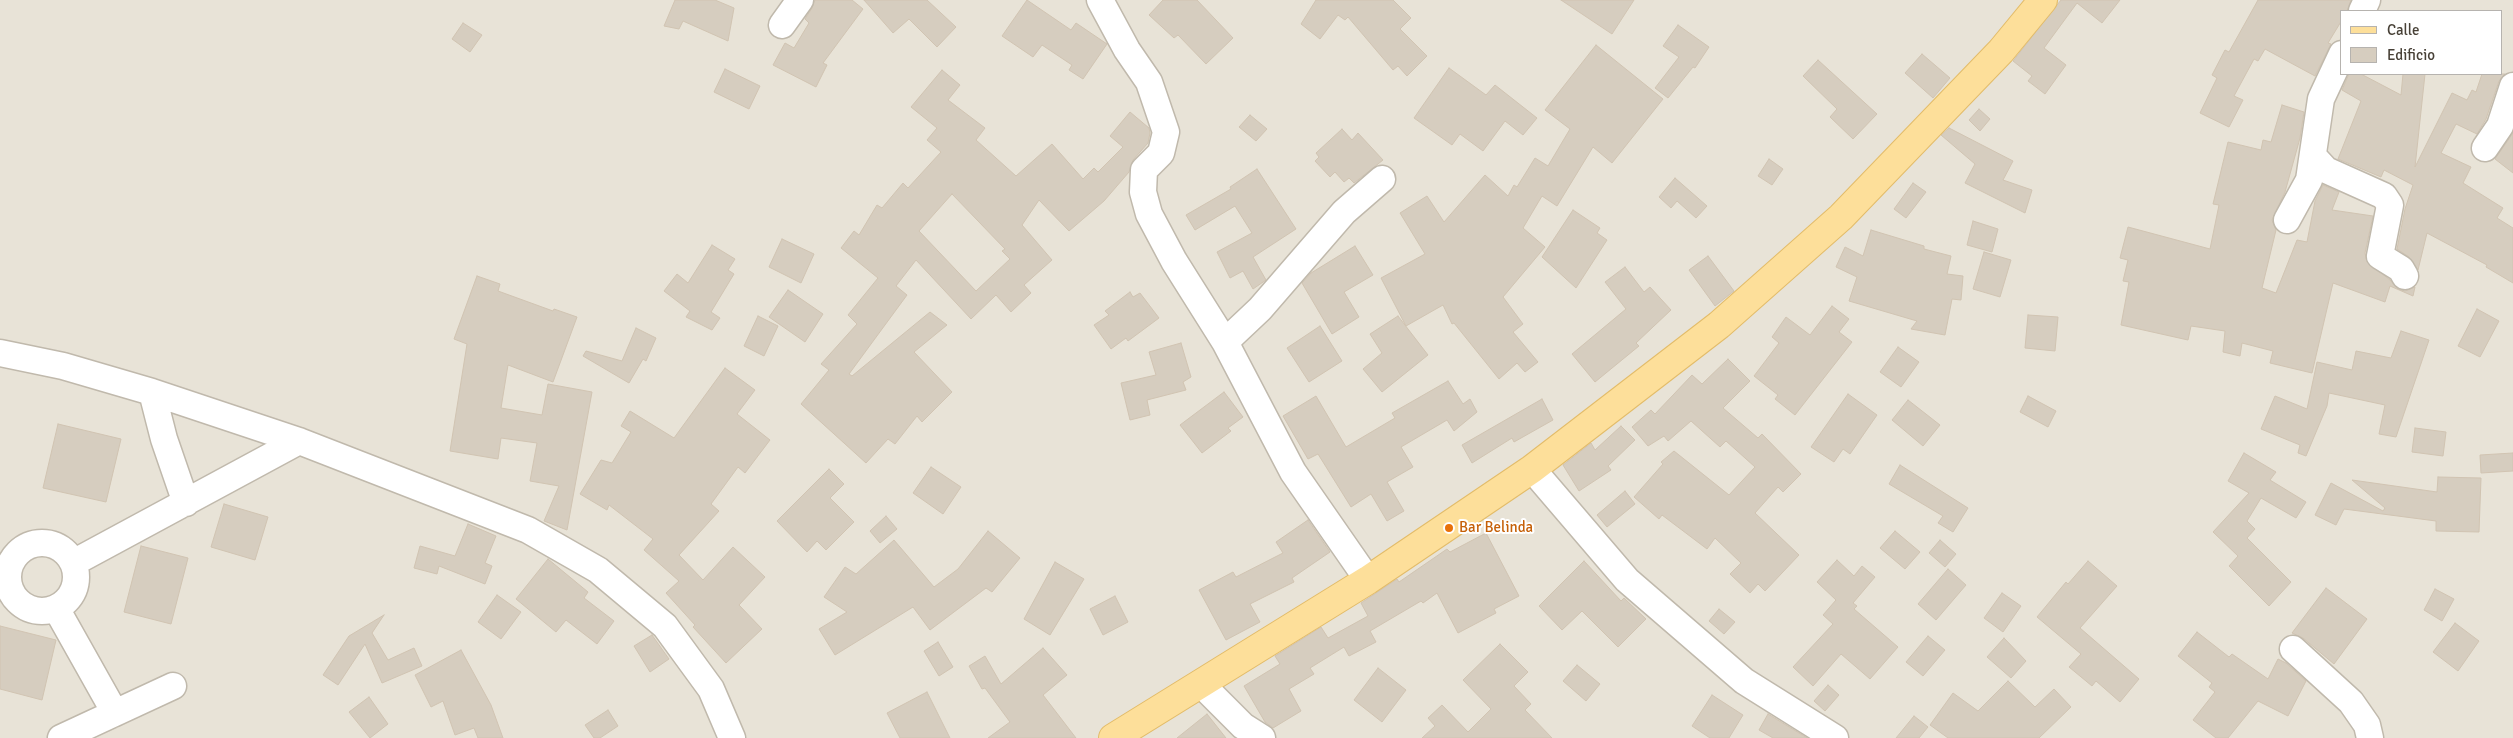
<!DOCTYPE html>
<style>
body{margin:0}
#map{position:relative;width:2513px;height:738px;overflow:hidden;background:#f4f1e9;font-family:Signika,sans-serif}
canvas{display:block}
.legend{position:absolute;left:2340px;top:10px;width:162px;height:65px;box-sizing:border-box;background:#fff;border:1px solid #b6b3af;margin:0;padding:6px 9px;list-style:none;font-size:15px;color:#484137}
.legend li{display:flex;align-items:center;gap:10px;height:25px}
.legend b{width:25px;border:1px solid #b6b3af}
</style>
<div id="map">
<canvas width="2513" height="738"></canvas>
<ul class="legend">
<li><b style="height:6px;background:#fddf9a"></b>Calle</li>
<li><b style="height:14px;background:#d6cdbf"></b>Edificio</li>
</ul>
</div>
<script>
const g = document.querySelector('canvas').getContext('2d');
g.lineJoin = 'round';
function paint(path, color) { g.fillStyle = color; g.fill(path, 'evenodd'); }
const toPath = rows => new Path2D(rows.map(r => 'M' + r).join(''));
function stroke(path, color, width, dash) { g.strokeStyle = color; g.lineWidth = width; g.lineCap = dash ? 'butt' : 'round'; g.setLineDash(dash || []); g.stroke(path); }
function drawText(font, color, halo, rows, align = 'center') {
  g.font = font + ' Signika,sans-serif'; g.lineWidth = 4; g.setLineDash([]); g.textBaseline = 'middle'; g.strokeStyle = halo; g.fillStyle = color; for (const [text, x, y, turn = 0] of rows) {
    g.save(); g.translate(x, y); g.rotate((+turn || 0) * Math.PI / 180); g.textAlign = isNaN(turn) ? turn : align; if (halo) g.strokeText(text, 0, 0); g.fillText(text, 0, 0); g.restore();
  }
}
paint(toPath([
 [0,0,2513,0,2513,738,0,738],
 [2342,11,2502,11,2502,74,2342,74]
]), '#e8e3d7');
const building = toPath([
 [675,0,715,0,734,8,728,41,683,21,679,29,664,26,675,0],
 [815,0,852,0,863,9,823,63,827,65,816,87,773,65,785,43,794,48,809,23,805,19,812,8,815,0],
 [864,0,927,0,956,27,937,47,909,19,893,33,864,0],
 [1027,0,1071,30,1076,23,1107,44,1083,79,1069,70,1072,65,1042,45,1033,57,1002,36,1027,0],
 [1163,0,1197,0,1233,38,1206,64,1178,35,1174,38,1149,15,1163,0],
 [1316,0,1393,0,1411,18,1400,29,1427,56,1407,76,1398,66,1393,70,1348,17,1345,20,1338,15,1320,39,1301,24,1316,0],
 [1561,0,1634,0,1612,34,1561,0],
 [2061,0,2120,0,2102,23,2077,3,2044,48,2066,65,2045,94,2028,81,2032,76,2013,61,2061,0],
 [2258,0,2351,0,2347,11,2342,11,2342,20,2328,43,2331,44,2315,76,2265,49,2258,61,2254,59,2234,96,2243,100,2229,127,2200,113,2217,78,2212,75,2225,50,2229,52,2258,0],
 [463,23,482,35,470,52,452,39,463,23],
 [1678,25,1709,47,1695,68,1693,67,1668,98,1655,88,1679,57,1663,46,1678,25],
 [1596,45,1663,99,1612,163,1593,147,1557,206,1542,196,1523,228,1545,247,1503,297,1523,324,1513,332,1538,362,1525,372,1517,363,1499,379,1454,323,1452,324,1443,305,1406,326,1381,278,1425,254,1400,213,1427,196,1444,222,1485,175,1508,196,1514,185,1517,187,1535,158,1548,166,1570,129,1545,110,1596,45],
 [1922,54,1950,78,1933,98,1905,73,1922,54],
 [1818,60,1877,114,1853,139,1830,117,1837,109,1803,76,1818,60],
 [1449,68,1486,95,1495,85,1537,118,1523,135,1505,121,1483,151,1460,134,1452,145,1414,118,1449,68],
 [725,69,760,86,749,109,714,92,725,69],
 [942,70,960,85,948,100,985,128,976,140,1016,176,1052,144,1083,179,1094,168,1098,172,1123,147,1110,136,1130,112,1149,128,1150,133,1148,143,1133,160,1129,172,1104,201,1069,231,1039,200,1022,225,1052,260,1024,285,1031,293,1011,312,996,295,971,319,916,260,896,286,907,295,849,374,852,376,930,312,947,325,914,352,952,392,922,422,917,416,895,444,888,439,866,463,801,404,829,370,821,364,857,324,848,315,878,278,841,248,854,231,859,235,877,205,882,208,903,183,908,188,941,152,927,140,937,128,911,107,942,70],
 [952,194,1005,249,1002,251,1010,259,976,291,919,231,952,194],
 [2349,74,2361,74,2401,95,2403,74,2425,74,2415,167,2452,93,2467,100,2472,90,2476,92,2482,74,2505,74,2499,81,2486,119,2477,134,2456,124,2441,153,2471,167,2463,183,2503,208,2497,218,2513,228,2513,283,2486,267,2487,265,2427,233,2418,270,2409,257,2397,249,2405,209,2413,185,2384,170,2381,177,2338,159,2361,101,2342,90,2349,74],
 [2282,105,2304,112,2300,138,2285,192,2272,220,2276,230,2262,288,2276,293,2297,240,2307,242,2315,201,2323,185,2339,192,2332,210,2373,216,2365,253,2367,262,2390,280,2398,289,2405,291,2415,287,2413,296,2390,286,2385,302,2333,283,2312,373,2270,363,2273,351,2242,343,2240,356,2223,352,2225,331,2191,326,2188,340,2121,325,2129,282,2123,281,2128,260,2120,258,2128,227,2210,249,2219,205,2213,204,2228,142,2261,150,2263,140,2271,142,2282,105],
 [1979,109,1990,119,1980,131,1969,120,1979,109],
 [1250,115,1267,129,1256,141,1239,127,1250,115],
 [1949,128,2013,161,2003,180,2032,190,2025,213,1965,183,1975,164,1941,135,1949,128],
 [1342,129,1352,140,1358,133,1383,160,1354,183,1349,178,1344,182,1335,172,1330,177,1315,161,1319,157,1316,153,1342,129],
 [2513,133,2513,173,2495,159,2513,133],
 [1769,159,1783,169,1772,185,1758,176,1769,159],
 [1257,169,1296,229,1253,257,1266,280,1253,289,1243,271,1230,278,1217,252,1252,233,1235,206,1195,230,1186,215,1231,189,1230,187,1257,169],
 [1675,178,1707,206,1696,218,1677,201,1671,208,1659,197,1675,178],
 [1913,183,1926,192,1906,218,1894,209,1913,183],
 [1573,210,1600,228,1597,233,1607,240,1576,288,1542,257,1573,210],
 [1973,221,1998,229,1992,252,1967,245,1973,221],
 [1871,230,1924,246,1924,249,1951,256,1947,274,1963,276,1961,300,1952,299,1945,335,1911,329,1917,321,1849,301,1857,277,1836,267,1845,247,1863,256,1871,230],
 [782,239,814,254,801,283,769,267,782,239],
 [712,245,735,259,728,270,734,274,711,312,720,318,712,330,686,317,690,311,664,291,677,274,688,283,712,245],
 [1355,246,1373,275,1344,292,1359,317,1332,334,1302,283,1311,273,1355,246],
 [1984,252,2011,260,2000,297,1973,289,1984,252],
 [1708,256,1734,291,1715,306,1689,270,1708,256],
 [1625,267,1644,292,1650,287,1671,310,1636,343,1639,346,1595,382,1572,354,1626,309,1605,282,1625,267],
 [477,276,500,284,498,291,553,311,554,309,577,317,553,382,508,365,501,408,542,415,548,384,592,392,567,530,544,521,559,486,530,481,537,443,501,438,498,459,450,451,467,344,454,339,477,276],
 [788,290,823,314,805,342,769,317,788,290],
 [1130,292,1133,297,1140,293,1159,318,1128,341,1126,338,1111,349,1094,325,1109,315,1105,311,1130,292],
 [1832,306,1849,319,1839,332,1852,342,1795,415,1775,399,1778,395,1754,376,1779,343,1772,337,1786,317,1810,335,1832,306],
 [2477,309,2499,321,2480,357,2458,346,2477,309],
 [2028,315,2058,317,2055,351,2025,348,2028,315],
 [758,316,778,326,764,356,744,346,758,316],
 [1398,316,1428,355,1382,392,1363,369,1382,353,1370,334,1398,316],
 [1320,326,1342,361,1309,382,1287,348,1320,326],
 [636,328,656,338,646,361,643,359,629,383,583,356,586,351,622,361,636,328],
 [2401,331,2429,340,2396,437,2379,434,2385,405,2329,393,2327,406,2306,456,2298,453,2300,445,2261,429,2275,396,2307,409,2317,362,2352,370,2356,351,2391,358,2401,331],
 [1181,343,1191,377,1183,382,1186,390,1147,400,1150,415,1130,420,1121,383,1156,375,1149,352,1181,343],
 [1898,347,1919,362,1901,387,1880,372,1898,347],
 [1728,359,1750,381,1723,408,1758,438,1762,434,1801,474,1783,492,1778,487,1755,513,1799,555,1765,591,1758,584,1750,593,1730,574,1741,563,1715,538,1707,549,1662,515,1659,519,1634,497,1663,464,1661,462,1674,451,1729,495,1755,467,1726,441,1720,447,1691,421,1668,441,1664,436,1648,446,1632,427,1651,410,1655,414,1692,375,1702,384,1728,359],
 [725,368,755,390,737,414,770,440,745,473,738,467,711,504,719,511,679,555,703,580,733,547,765,577,739,605,762,629,726,663,693,627,695,625,666,593,679,581,644,550,653,539,609,505,607,510,580,494,601,460,612,463,631,432,621,426,630,411,674,438,725,368],
 [1448,381,1463,404,1470,399,1477,412,1454,431,1447,420,1401,447,1413,467,1387,482,1404,511,1387,521,1371,494,1351,507,1318,454,1308,459,1283,416,1316,396,1346,447,1395,418,1392,413,1448,381],
 [1224,392,1243,417,1228,428,1231,431,1202,453,1180,425,1224,392],
 [1848,394,1877,415,1850,454,1843,449,1834,462,1811,447,1848,394],
 [2028,396,2056,411,2048,427,2020,412,2028,396],
 [1542,399,1553,420,1514,442,1512,438,1472,463,1462,445,1542,399],
 [1908,400,1940,425,1923,446,1892,420,1908,400],
 [58,424,121,439,106,502,43,488,58,424],
 [1621,426,1635,440,1608,466,1611,470,1579,491,1563,465,1591,443,1595,450,1621,426],
 [2415,428,2446,432,2443,456,2412,452,2415,428],
 [2244,453,2276,472,2270,480,2306,502,2296,518,2261,498,2247,521,2255,529,2247,538,2291,582,2269,606,2229,566,2238,556,2213,532,2249,493,2228,481,2244,453],
 [2513,453,2513,471,2481,473,2480,455,2513,453],
 [1900,465,1968,508,1953,532,1938,523,1943,516,1889,484,1900,465],
 [931,467,961,487,943,514,913,493,931,467],
 [829,469,844,484,830,498,854,522,826,550,817,541,807,552,777,521,829,469],
 [2438,477,2481,478,2479,532,2436,531,2436,521,2344,509,2336,525,2315,515,2331,483,2383,511,2385,508,2352,480,2437,492,2438,477],
 [1625,491,1635,504,1607,527,1597,515,1625,491],
 [224,504,268,517,255,560,211,547,224,504],
 [886,516,897,529,880,543,870,531,886,516],
 [1308,520,1330,552,1292,578,1294,582,1250,604,1260,622,1226,640,1199,590,1233,572,1236,577,1283,553,1276,542,1308,520],
 [468,524,496,536,485,563,492,566,485,584,439,566,437,574,414,568,420,546,455,556,468,524],
 [988,531,1020,558,992,592,986,588,930,630,913,607,835,655,819,629,847,612,824,597,845,567,856,574,894,540,934,587,958,569,988,531],
 [1895,531,1920,552,1905,569,1880,548,1895,531],
 [1486,533,1519,596,1494,609,1496,613,1458,633,1437,593,1423,603,1421,601,1370,631,1376,642,1349,656,1344,647,1310,668,1314,674,1289,689,1301,711,1273,728,1265,722,1244,686,1280,664,1275,656,1321,627,1328,638,1368,616,1361,603,1397,579,1399,582,1447,549,1450,552,1486,533],
 [1940,540,1956,554,1945,567,1929,553,1940,540],
 [141,546,188,558,171,624,124,612,141,546],
 [548,559,588,592,584,598,614,621,597,644,566,620,556,632,516,599,548,559],
 [1837,560,1854,576,1862,566,1875,577,1853,603,1857,606,1854,609,1898,647,1870,679,1841,654,1813,686,1793,667,1833,624,1823,615,1836,600,1817,582,1837,560],
 [1584,561,1621,601,1624,598,1646,619,1618,647,1582,611,1562,630,1539,606,1584,561],
 [2088,561,2117,586,2080,628,2139,679,2120,702,2096,681,2092,686,2069,667,2081,654,2037,617,2066,582,2068,584,2088,561],
 [1055,562,1084,579,1050,635,1024,619,1055,562],
 [1948,569,1966,585,1936,620,1918,604,1948,569],
 [2326,588,2367,619,2334,664,2303,638,2292,633,2326,588],
 [2435,589,2454,599,2442,621,2424,610,2435,589],
 [2002,593,2021,606,2003,632,1984,618,2002,593],
 [497,595,521,612,501,639,478,622,497,595],
 [1115,596,1128,622,1103,635,1090,609,1115,596],
 [1719,609,1735,622,1724,634,1709,621,1719,609],
 [384,615,372,633,388,660,414,648,422,666,382,683,365,644,338,685,323,675,349,636,384,615],
 [2455,623,2479,641,2458,671,2433,652,2455,623],
 [0,626,56,640,42,700,0,689,0,626],
 [2197,632,2229,657,2232,654,2268,679,2278,659,2286,663,2306,681,2288,716,2258,701,2228,738,2216,738,2193,720,2215,692,2209,687,2212,683,2178,656,2197,632],
 [652,635,669,659,650,672,634,646,652,635],
 [1928,636,1945,650,1923,676,1906,662,1928,636],
 [2004,638,2026,661,2011,678,1987,657,2004,638],
 [938,642,953,667,939,676,924,651,938,642],
 [1500,644,1528,672,1514,686,1531,704,1525,710,1552,738,1422,738,1435,726,1428,718,1442,705,1468,732,1491,709,1463,680,1500,644],
 [1043,648,1067,675,1043,695,1076,738,988,738,1010,722,985,688,982,689,969,666,985,656,1001,684,1043,648],
 [461,650,491,705,503,738,478,738,474,728,455,735,443,701,431,707,415,675,461,650],
 [1577,665,1600,684,1586,701,1563,681,1577,665],
 [1378,668,1406,690,1382,722,1354,700,1378,668],
 [2008,681,2035,707,2054,689,2071,707,2039,738,1948,738,1930,725,1953,693,1978,711,2008,681],
 [1828,685,1839,695,1825,711,1814,701,1828,685],
 [927,692,950,738,900,738,887,713,927,692],
 [1712,695,1743,715,1729,738,1710,738,1692,726,1712,695],
 [369,697,388,724,370,738,349,712,369,697],
 [608,710,618,726,600,738,594,738,585,725,608,710],
 [1207,714,1226,738,1177,738,1207,714],
 [1768,714,1807,738,1773,738,1759,730,1768,714],
 [1914,716,1928,727,1919,738,1896,738,1914,716]
]);
paint(building, '#d6cdbf');
stroke(building, '#d1c4b2', 1);
const minor = toPath([
 [1100,0,1127,50,1149,82,1166,132,1161,153,1144,170,1143,192,1149,214,1174,261,1225,342,1293,472,1368,580],
 [2362,11,2367,0],
 [782,25,800,0],
 [2485,148,2500,126,2513,86],
 [2314,157,2326,170,2384,196,2390,205,2380,256,2401,269,2405,276],
 [2287,220,2309,180,2321,99,2342,54],
 [1225,342,1260,309,1344,212,1382,179],
 [0,353,63,366,152,392,299,441,528,530,598,570,665,626,711,689,732,738],
 [152,392,164,439,186,503],
 [1532,469,1627,580,1744,681,1835,738],
 '8 577a34 34 0 1 1 68 0a34 34 0 1 1-68 0Z',
 [73,563,299,441],
 [56,608,115,713],
 [2293,649,2351,702,2367,725,2370,738],
 [1201,684,1243,726,1262,738],
 [61,738,173,686]
]);
const major = toPath([
 [1113,738,1368,580,1532,469,1719,325,1841,217,2001,51,2043,0]
]);
stroke(minor, '#c0b9ac', 29);
stroke(major, '#e3bc69', 30);
stroke(minor, '#fff', 26);
stroke(major, '#fddf9a', 28);
for (const [x, y, r, color] of [
 [1449,528,5,"#e8710a"]
]) { const dot = new Path2D(); dot.arc(x, y, r, 0, 2 * Math.PI); g.fillStyle = color; g.fill(dot); stroke(dot, '#fff', 2); }
drawText('15px', '#c56008', '#fff', [
 ["Bar Belinda",1459,528]
], 'left');
</script>
